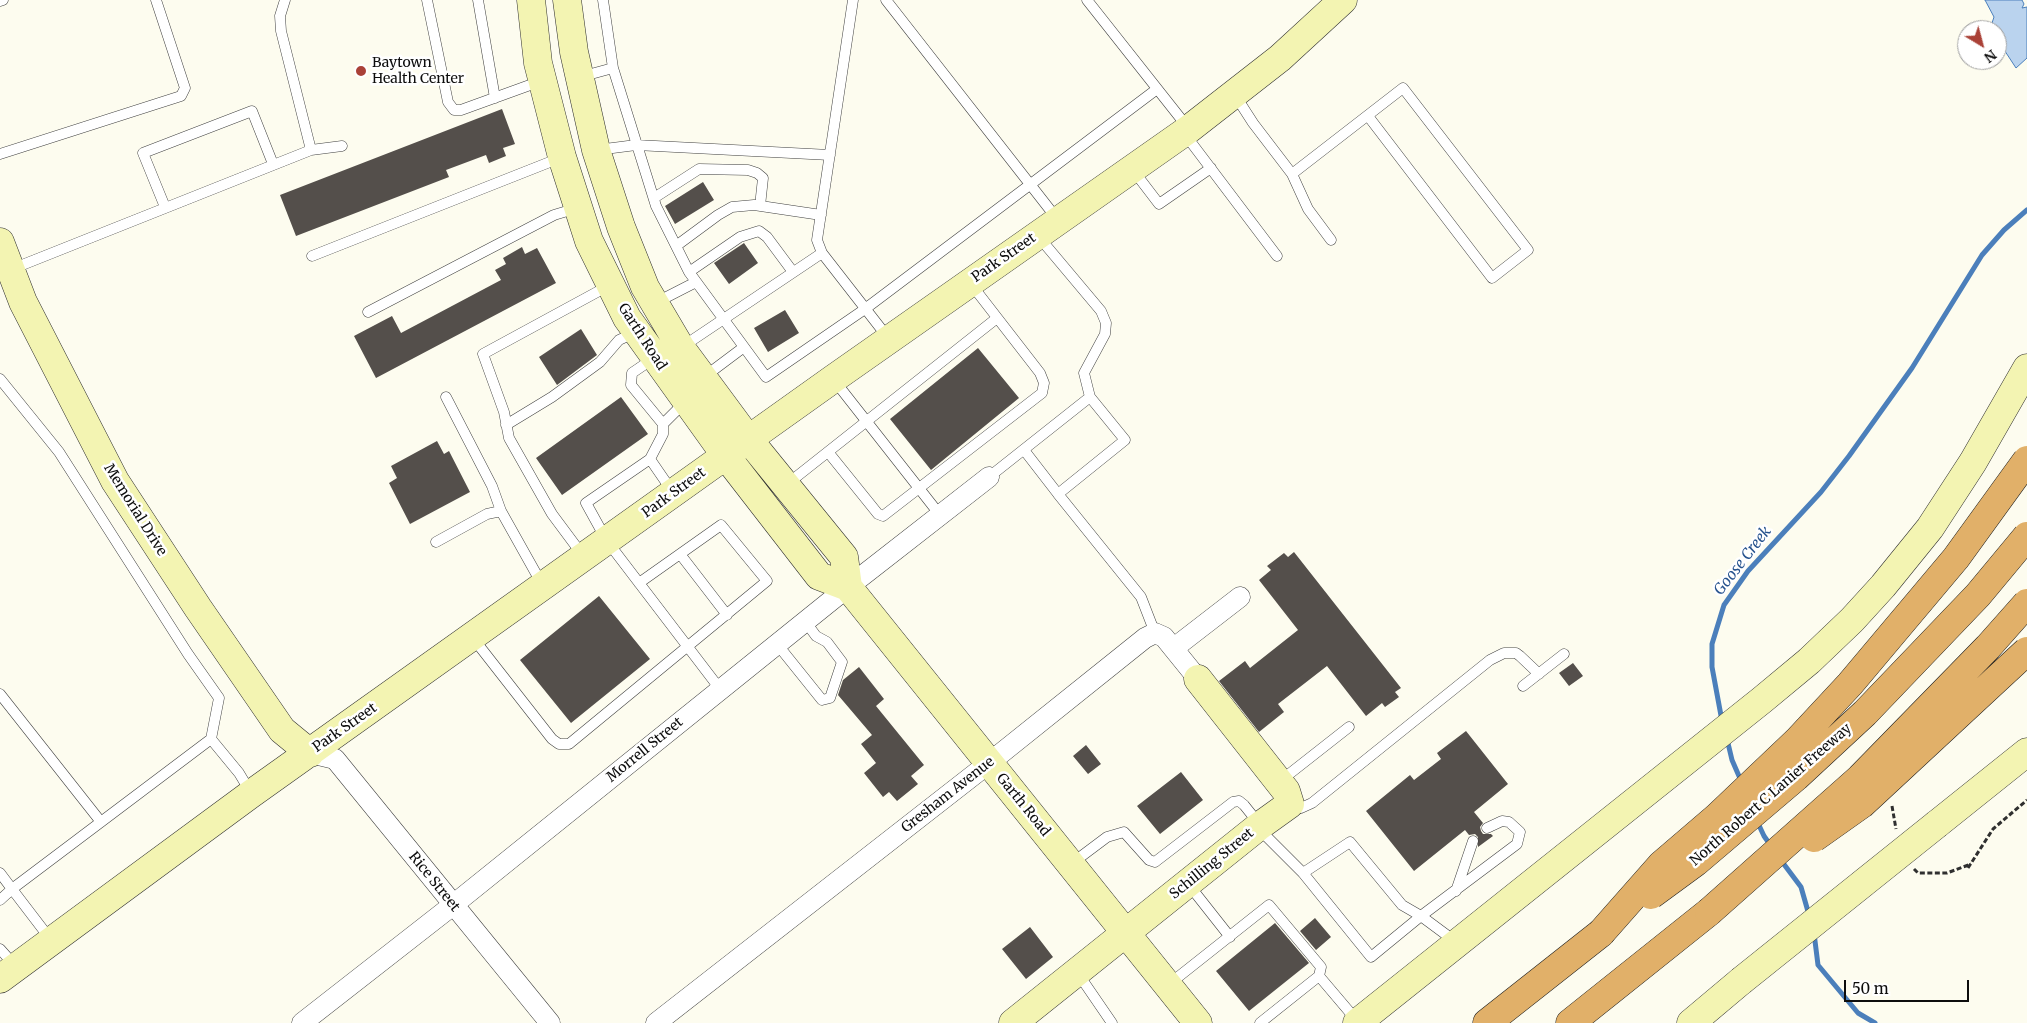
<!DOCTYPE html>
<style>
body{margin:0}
#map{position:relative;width:2027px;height:1023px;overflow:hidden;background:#fdfcef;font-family:Merriweather,serif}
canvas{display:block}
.north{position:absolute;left:1957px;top:20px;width:50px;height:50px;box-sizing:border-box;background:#fff;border:1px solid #9e9e9e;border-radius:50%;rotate:143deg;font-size:14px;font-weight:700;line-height:20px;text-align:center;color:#0d0d0d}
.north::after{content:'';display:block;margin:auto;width:18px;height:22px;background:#aa4137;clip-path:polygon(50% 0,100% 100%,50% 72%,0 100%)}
.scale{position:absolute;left:1844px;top:980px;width:125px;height:22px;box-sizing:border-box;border:2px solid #0d0d0d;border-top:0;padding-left:6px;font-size:15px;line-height:18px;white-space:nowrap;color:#0d0d0d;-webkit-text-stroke:4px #fff;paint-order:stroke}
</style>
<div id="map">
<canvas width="2027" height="1023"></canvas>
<div class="north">N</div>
<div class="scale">50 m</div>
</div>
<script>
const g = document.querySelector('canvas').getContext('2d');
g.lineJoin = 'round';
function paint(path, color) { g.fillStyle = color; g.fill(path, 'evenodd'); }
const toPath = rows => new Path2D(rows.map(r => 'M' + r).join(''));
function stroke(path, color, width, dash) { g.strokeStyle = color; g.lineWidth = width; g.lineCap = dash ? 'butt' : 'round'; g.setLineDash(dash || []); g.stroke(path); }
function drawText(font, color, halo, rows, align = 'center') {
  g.font = font + ' Merriweather,serif'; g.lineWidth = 5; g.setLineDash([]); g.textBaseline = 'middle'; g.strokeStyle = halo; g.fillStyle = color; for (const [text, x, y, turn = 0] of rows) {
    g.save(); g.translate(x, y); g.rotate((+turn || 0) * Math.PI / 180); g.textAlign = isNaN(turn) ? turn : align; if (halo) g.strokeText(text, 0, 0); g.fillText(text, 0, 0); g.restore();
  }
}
const water = toPath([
 [1985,0,2022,0,2024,4,2022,8,2027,7,2027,58,2016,68,1999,42,1999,28,1992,23,1994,17,1985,0]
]);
paint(water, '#bad3ee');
stroke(water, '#4b7fbb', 1);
stroke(toPath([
 [1722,721,1712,667,1712,644,1724,605,1748,571,1821,492,1849,456,1912,368,1982,255,2004,230,2027,210],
 [1727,739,1732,760,1742,783],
 [1757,821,1764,836,1771,846],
 [1780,859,1801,887,1809,915],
 [1814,933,1818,965,1858,1013,1875,1023]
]), '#4b7fbb', 5);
paint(toPath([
 [502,109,515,144,503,148,506,156,489,163,486,155,446,170,449,177,296,236,280,195],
 [703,182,714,200,675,224,665,206],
 [744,243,758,263,729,284,714,263],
 [522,247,525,254,537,248,556,283,376,378,354,336,392,316,401,333,501,280,495,270,506,264,503,258],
 [785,310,799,333,768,352,754,328],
 [581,329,597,355,557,385,539,357],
 [978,348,1019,398,931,470,890,419],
 [621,397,648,434,562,495,536,458],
 [437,441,444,454,449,451,470,492,410,524,389,483,397,478,391,466],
 [1294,552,1401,688,1395,692,1399,697,1385,707,1382,703,1366,716,1327,666,1278,704,1284,712,1259,732,1219,681,1245,661,1250,668,1298,630,1259,580,1271,570,1267,566,1284,553,1288,557],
 [599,596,650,659,571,723,520,660],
 [1573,663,1583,676,1569,686,1559,673],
 [859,667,884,699,876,706,924,765,911,776,918,784,897,801,889,792,883,797,864,773,876,763,861,744,872,735,838,695,843,680],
 [1466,731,1508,784,1474,812,1483,823,1480,827,1481,831,1483,834,1491,834,1493,836,1478,847,1478,837,1475,834,1469,835,1465,830,1414,871,1366,811,1410,775,1414,780,1441,759,1437,753],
 [1086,745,1101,764,1088,774,1073,756],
 [1181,772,1203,800,1160,834,1137,806],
 [1315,918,1331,937,1316,950,1300,931],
 [1275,923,1309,963,1249,1011,1216,971],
 [1030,927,1053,957,1026,979,1002,949]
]), '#544f4b');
const lane = toPath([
 [285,0,280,16,281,31,311,150,342,146],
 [427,0,448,102,454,110,461,110,541,81],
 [478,0,495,98],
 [603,0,613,68,656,206,689,272,766,377,865,309,1157,89],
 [853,0,817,240,822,253,889,339],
 [886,0,1058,220],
 [1087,0,1189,129],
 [0,1,3,0],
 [580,77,613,68],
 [1235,95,1253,123,1292,174,1308,209,1331,240],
 [1184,133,1277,256],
 [597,150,636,145,830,155],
 [0,154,181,96,185,88,156,0],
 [1133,170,1159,204,1211,168],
 [1292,174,1403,88,1528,250,1492,278,1368,116],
 [654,198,699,169,748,170,757,173,763,178,760,206],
 [165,207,143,153,252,111,273,164],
 [1038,236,1101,311,1106,323,1105,334,1084,373,1090,397],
 [676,246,718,215,732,207,754,205,821,215],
 [312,256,560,158],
 [12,269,311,150],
 [689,272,740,237,759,231,767,237,793,272],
 [655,303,696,282],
 [368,312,554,215,577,208],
 [682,347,822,253],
 [654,358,632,373,631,385,663,424],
 [704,377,744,347],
 [0,379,59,452,188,654,219,698,211,739],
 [834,380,940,515],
 [446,397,492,486,501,511],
 [686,401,663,424,663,434,650,459,586,503,607,541,720,689],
 [506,425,552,397,600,362,619,340,636,332],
 [828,452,878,514,883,516,1042,393,1044,383,1040,373,971,284],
 [650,459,672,491],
 [989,477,1090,397,1125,440,1058,494,1024,450],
 [786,485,997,318],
 [1058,494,1141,597,1155,633],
 [436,542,487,514,501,511,543,586],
 [680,554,727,615],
 [584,557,552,514,509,438,504,412,483,354,610,285],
 [473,638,552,739,559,744,569,744,767,581,721,525,639,583],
 [777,644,822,700,830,698,842,662,827,642,816,636,805,621],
 [1523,686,1564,654],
 [0,694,101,822],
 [1279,782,1349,727],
 [1292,804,1301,808,1312,803,1490,660,1504,653,1516,653,1520,656,1539,674],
 [1258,828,1303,873],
 [1350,842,1402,905,1421,916,1371,957,1303,873,1350,842],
 [1071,864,1107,837,1124,832,1149,860,1155,862,1233,802,1239,801,1244,805,1260,825],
 [0,873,12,889,0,900],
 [1189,885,1230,937],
 [1456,891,1473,841],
 [51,940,12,889,211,739,239,773,251,793],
 [1456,942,1421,916,1517,844,1520,832,1509,822,1502,821,1487,828],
 [0,949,16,967],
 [1077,972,1112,1023],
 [1168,985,1269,905,1321,967,1319,976,1358,1022],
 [1260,1023,1319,976]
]);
const street = toPath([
 [1174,648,1240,597],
 [310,753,335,759,550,1023],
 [302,1023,453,905,848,587,989,477],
 [656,1023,989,763,1145,638,1155,633,1164,637,1198,679]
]);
const secondary = toPath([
 [531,0,538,63,562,157,589,241,627,318,726,456,819,576,848,587],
 [567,0,574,52,596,150,621,227,645,287,681,348,749,440,844,557,848,587,1198,1023],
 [0,242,23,302,115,481,198,608,282,730,310,753],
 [1937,824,2027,752],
 [0,979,251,794,833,379,1189,129,1280,58,1343,0],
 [1013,1023,1258,827,1290,804,1286,791,1198,679],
 [1357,1023,1762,700,1809,661,1852,620,1883,586,1930,528,1973,462,2027,368],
 [1691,1023,1741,981]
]);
const highway = toPath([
 [1487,1023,1601,933],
 [1570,1023,1709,912]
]);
stroke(lane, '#404040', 11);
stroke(street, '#404040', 21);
stroke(secondary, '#2f2f2f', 29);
stroke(highway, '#1e1e1e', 29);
stroke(toPath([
 [1892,806,1896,829],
 [1968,868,1993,829,2027,800],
 [1914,869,1918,873,1947,873,1971,864]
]), '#2f2f2f', 3, [5, 2.5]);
stroke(lane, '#fff', 10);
stroke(street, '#fff', 20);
stroke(secondary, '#f3f4b2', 28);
stroke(highway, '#e1b069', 28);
const secondaryBridge = toPath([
 [1741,981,1937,824]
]);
const highwayBridge = toPath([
 [1814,838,1862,804,2027,651],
 [1651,895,1696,862,1796,777,1865,713,1978,595,2027,536],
 [1709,912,1860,778,1988,647,2027,603],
 [1601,933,1661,865,1717,817,1797,741,1850,684,1956,558,2027,460]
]);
stroke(secondaryBridge, '#2f2f2f', 29, []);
stroke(highwayBridge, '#1e1e1e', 29, []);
stroke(secondaryBridge, '#f3f4b2', 28);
stroke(highwayBridge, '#e1b069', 28);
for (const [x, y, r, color] of [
 [361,71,6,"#aa4137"]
]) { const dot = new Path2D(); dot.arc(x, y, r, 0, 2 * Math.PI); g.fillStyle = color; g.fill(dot); stroke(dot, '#fff', 2); }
drawText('14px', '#0d0d0d', '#fff', [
 ["Baytown",372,63],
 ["Health Center",372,79]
], 'left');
drawText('14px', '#0d0d0d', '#fff', [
 ["Park Street",1004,258,-35],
 ["Garth Road",642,337,57],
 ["Park Street",674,493,-36],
 ["Memorial Drive",135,510,58],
 ["Park Street",345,728,-35],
 ["Morrell Street",645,750,-39],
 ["Gresham Avenue",948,795,-38],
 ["North Robert C Lanier Freeway",1771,795,-41],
 ["Garth Road",1023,805,51],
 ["Schilling Street",1212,864,-39],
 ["Rice Street",434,882,51]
]);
drawText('italic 15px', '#27538e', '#fff', [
 ["Goose Creek",1743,561,-52]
]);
</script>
